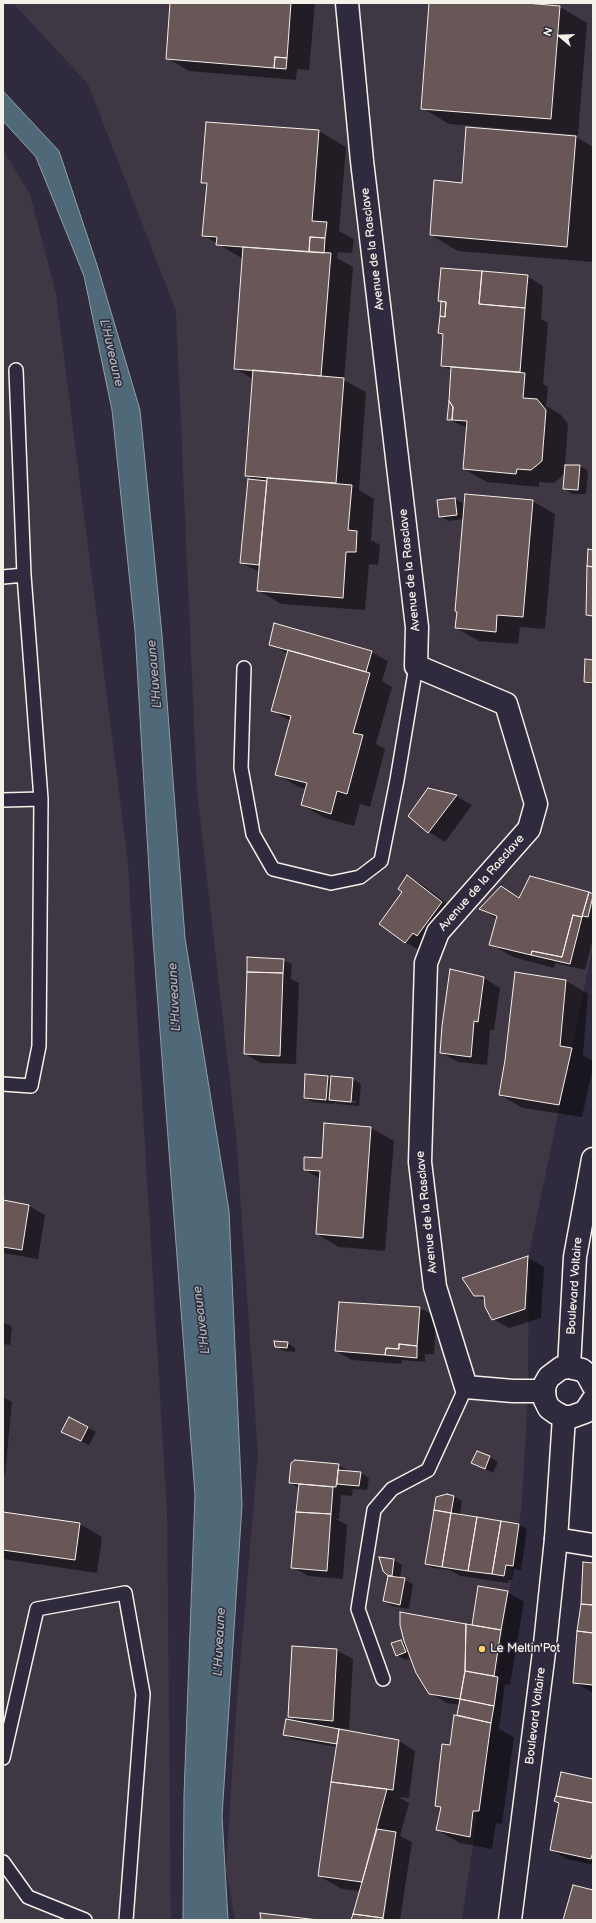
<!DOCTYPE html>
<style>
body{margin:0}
#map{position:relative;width:596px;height:1923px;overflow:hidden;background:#2f2a3d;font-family:"Balsamiq Sans",sans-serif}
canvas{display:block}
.frame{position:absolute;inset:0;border:4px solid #f4f1e8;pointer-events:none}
.north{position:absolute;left:540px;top:16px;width:40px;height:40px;-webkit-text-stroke:3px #2f2a3d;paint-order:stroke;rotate:289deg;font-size:11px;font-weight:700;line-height:16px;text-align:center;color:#f4f1e8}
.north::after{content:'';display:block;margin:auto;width:14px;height:18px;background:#f4f1e8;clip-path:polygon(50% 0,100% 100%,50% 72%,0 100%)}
</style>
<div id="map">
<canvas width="596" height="1923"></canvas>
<div class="frame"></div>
<div class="north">N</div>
</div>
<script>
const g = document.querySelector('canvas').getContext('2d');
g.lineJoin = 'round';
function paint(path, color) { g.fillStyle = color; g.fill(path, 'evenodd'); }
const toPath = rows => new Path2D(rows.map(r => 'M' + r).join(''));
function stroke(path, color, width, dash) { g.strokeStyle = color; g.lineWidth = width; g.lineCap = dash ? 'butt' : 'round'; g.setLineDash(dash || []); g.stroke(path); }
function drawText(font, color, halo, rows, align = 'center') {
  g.font = font + ' "Balsamiq Sans",sans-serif'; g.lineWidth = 3; g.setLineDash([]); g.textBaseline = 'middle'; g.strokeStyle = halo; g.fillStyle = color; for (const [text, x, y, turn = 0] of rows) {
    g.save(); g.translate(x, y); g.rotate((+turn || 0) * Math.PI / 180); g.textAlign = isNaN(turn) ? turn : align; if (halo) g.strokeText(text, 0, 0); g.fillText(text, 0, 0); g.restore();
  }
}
paint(toPath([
 [13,3,593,3,593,946,529,1254,528,1389,522,1503,462,1920,235,1920,226,1869,236,1712,258,1455,236,1135,197,791,176,311,88,84],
 [3,150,30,194,56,294,128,863,167,1512,171,1920,3,1920]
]), '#403745');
const water = toPath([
 [3,91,59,151,98,268,140,410,162,635,185,938,229,1211,242,1505,222,1816,228,1920,183,1920,184,1796,195,1495,153,939,135,631,112,410,84,276,36,157,3,121,3,91]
]);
paint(water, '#506979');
stroke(water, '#929fa5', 1);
paint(toPath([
 [171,3,315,3,309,70,297,69,296,80,189,71,167,58],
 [430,3,513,3,560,7,587,23,578,135,449,124,422,108],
 [467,128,576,137,593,147,593,262,458,251,431,235,463,184],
 [319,131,346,147,339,231,354,239,352,253,338,252,337,258,353,267,344,380,366,392,359,490,374,499,371,540,380,545,378,565,369,564,365,610,281,604,258,590,260,572,241,563,256,481,246,475,253,379,235,368,243,259,203,235,208,186,202,182],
 [527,276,543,286,541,319,548,323,543,384,548,387,546,406,560,414,568,424,565,466,580,466,588,471,586,494,573,494,564,489,565,473,554,483,539,482,539,487,487,482,464,469,467,428,448,419,452,371,442,365,444,335,440,333,442,302,439,300],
 [455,499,463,503,464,509,532,501,555,514,545,629,520,627,518,644,479,641,456,628,464,519,449,521,440,516,438,501],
 [270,644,371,652,388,661,382,681,392,687,376,744,385,749,370,807,360,804,354,826,325,818,302,805,306,789,299,787,276,774,291,721,272,711,288,654],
 [593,661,593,686,585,682],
 [456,796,472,805,445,842,429,832,409,815],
 [407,876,423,885,458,912,421,951,405,942,404,891],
 [502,887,520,898,593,895,593,938,585,970,555,963,554,968,513,957,490,944,498,919,480,909],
 [283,960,292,964,291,979,299,983,296,1064,261,1063,245,1054],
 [451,970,484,978,500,988,494,1030,490,1030,487,1065,458,1062,442,1053],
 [566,981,588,994,583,1055,593,1061,593,1067,582,1117,523,1108,500,1095],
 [328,1077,331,1079,353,1079,361,1084,359,1106,338,1104,334,1102,334,1104,313,1102,305,1098],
 [337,1100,356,1101,356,1103,337,1102],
 [325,1124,371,1128,394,1141,385,1251,339,1247,317,1234,321,1179,305,1170,323,1160],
 [3,1201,29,1206,45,1215,38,1259,3,1253],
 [527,1257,544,1267,541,1318,509,1328,493,1319,486,1301,474,1295],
 [420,1308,436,1317,434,1354,425,1354,425,1362,402,1360,401,1364,352,1360,336,1351],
 [3,1322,12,1327,10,1345,3,1344],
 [287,1343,295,1348,295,1352,284,1351,276,1346],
 [3,1397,12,1402,5,1475,3,1475],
 [87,1427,96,1432,89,1445,71,1436],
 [490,1457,498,1462,493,1473,473,1463],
 [338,1465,353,1473,361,1473,369,1478,367,1490,353,1489,352,1496,341,1495,339,1519,336,1519,347,1525,343,1579,309,1576,292,1567,299,1488,290,1483],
 [306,1484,330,1486,330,1488,306,1486],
 [442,1496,454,1496,462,1501,460,1515,519,1525,527,1529,521,1570,514,1569,512,1580,509,1580,508,1583,460,1576,450,1570,434,1568,426,1564],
 [3,1513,80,1524,102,1537,97,1573,3,1559],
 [394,1560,402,1565,400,1578,413,1584,409,1609,392,1606,384,1601],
 [584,1563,593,1564,593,1693,574,1682],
 [479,1587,507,1592,524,1602,510,1685,505,1684,499,1729,514,1737,502,1824,496,1823,492,1849,460,1843,437,1830,441,1808,436,1805,451,1746,462,1717,459,1715,460,1705,447,1703,430,1693,412,1658,405,1660,397,1655,401,1641,406,1644,473,1626],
 [336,1650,353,1659,349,1729,339,1728,339,1730,399,1741,415,1751,409,1798,398,1797,409,1803,400,1836,412,1842,400,1920,384,1920,390,1880,387,1884,382,1920,353,1920,360,1891,342,1889,319,1876,337,1747,292,1739,284,1734,299,1722,290,1717],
 [593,1780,593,1865,567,1859,551,1850,560,1803]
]), '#0007');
const building = toPath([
 [170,3,291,3,287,58,275,57,274,68,166,59,170,3],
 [429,3,526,3,560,6,551,119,421,109,429,3],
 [275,57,287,58,286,69,274,68,275,57],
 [206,122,319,130,312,221,327,222,325,238,310,237,309,252,216,245,217,237,202,236,207,183,201,183,206,122],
 [466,127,576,136,567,247,430,235,434,180,462,183,466,127],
 [310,237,325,238,324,253,309,252,310,237],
 [243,247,331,253,321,376,234,369,243,247],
 [441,268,482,271,479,304,525,308,520,372,441,366,443,334,438,333,440,316,445,317,446,302,438,301,441,268],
 [482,271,528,275,525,308,479,304,482,271],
 [441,301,446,302,445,317,440,316,441,301],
 [451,367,525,373,523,398,537,399,546,410,542,461,531,470,517,469,516,474,463,469,467,421,452,420,453,407,449,401,451,367],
 [253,370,344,378,336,483,245,476,253,370],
 [449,401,453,407,452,420,447,420,449,401],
 [565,465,580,465,578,490,563,489,565,465],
 [267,478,352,485,348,530,357,531,356,552,346,552,343,598,257,591,267,478],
 [248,479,267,481,259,565,240,563,248,479],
 [465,494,533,500,523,617,497,615,496,632,455,628,457,612,455,611,465,494],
 [455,498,457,515,439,517,437,500,455,498],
 [588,549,593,550,593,567,587,566,588,549],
 [587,566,593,567,593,616,586,615,587,566],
 [274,623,372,651,366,672,269,645,274,623],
 [288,650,370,673,353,733,363,735,347,794,337,791,331,814,301,805,307,783,275,775,291,716,271,711,288,650],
 [585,659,593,660,593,683,584,682,585,659],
 [428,788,457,795,428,833,408,816,428,788],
 [407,875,442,902,417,936,413,933,405,943,379,924,402,892,398,889,407,875],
 [530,876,589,892,582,917,573,915,562,957,532,951,531,955,489,945,497,916,479,909,501,886,519,898,530,876],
 [589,892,593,894,593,896,588,917,582,916,589,892],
 [573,915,582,917,570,964,531,955,532,951,562,957,573,915],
 [247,957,284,959,283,973,247,972,247,957],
 [450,969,484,977,478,1022,474,1021,471,1057,440,1053,442,1026,450,969],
 [247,972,283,973,280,1056,244,1054,247,972],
 [515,972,566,980,560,1046,572,1048,559,1105,499,1095,505,1060,515,972],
 [305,1074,328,1076,326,1100,304,1098,305,1074],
 [331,1076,353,1078,351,1102,329,1100,331,1076],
 [324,1123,371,1127,363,1238,316,1234,320,1171,304,1170,304,1157,322,1158,324,1123],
 [3,1200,29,1205,22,1250,3,1247,3,1200],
 [528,1256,525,1309,492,1320,485,1307,484,1296,474,1296,462,1278,528,1256],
 [339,1302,420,1307,417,1346,399,1344,399,1349,386,1348,385,1355,335,1351,339,1302],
 [274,1341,288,1342,287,1348,275,1347,274,1341],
 [399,1344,417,1346,417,1358,385,1355,386,1348,399,1349,399,1344],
 [69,1417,88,1427,81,1441,61,1432,69,1417],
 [477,1451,490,1456,485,1469,471,1463,477,1451],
 [295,1460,339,1464,336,1487,289,1483,291,1463,295,1460],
 [338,1470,361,1472,359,1486,337,1484,338,1470],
 [299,1484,333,1487,331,1514,296,1512,299,1484],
 [447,1494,454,1496,451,1513,434,1510,436,1497,447,1494],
 [434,1510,451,1513,442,1567,425,1564,434,1510],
 [3,1512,80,1523,75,1560,3,1550,3,1512],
 [296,1512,331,1514,327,1571,291,1568,296,1512],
 [451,1513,477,1517,468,1571,442,1567,451,1513],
 [477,1517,501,1521,492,1574,468,1571,477,1517],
 [501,1521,519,1524,513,1566,506,1565,504,1576,492,1574,501,1521],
 [379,1557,394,1559,392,1576,387,1575,383,1571,379,1557],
 [583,1562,593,1563,593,1605,581,1604,583,1562],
 [388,1576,405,1578,400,1605,383,1601,388,1576],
 [478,1586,508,1591,501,1630,472,1625,478,1586],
 [581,1604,593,1605,593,1633,577,1631,581,1604],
 [400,1612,466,1624,465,1671,460,1699,429,1694,416,1673,404,1641,400,1625,400,1612],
 [466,1624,501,1630,494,1676,465,1671,466,1624],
 [577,1631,593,1633,593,1685,573,1683,577,1631],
 [401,1640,406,1652,396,1656,391,1643,401,1640],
 [292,1646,337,1649,333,1721,288,1717,292,1646],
 [465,1671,498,1677,494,1706,460,1699,465,1671],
 [460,1699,494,1706,491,1723,457,1715,460,1699],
 [454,1715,491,1723,479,1811,473,1811,470,1837,436,1830,441,1807,435,1806,442,1744,450,1745,454,1715],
 [286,1719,339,1729,337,1744,283,1735,286,1719],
 [339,1729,399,1740,393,1790,331,1782,339,1729],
 [561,1772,593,1779,593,1803,556,1796,561,1772],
 [331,1782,387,1789,362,1882,318,1876,331,1782],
 [556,1796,593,1803,593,1852,591,1859,550,1850,559,1803,554,1801,556,1796],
 [377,1829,396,1832,383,1918,353,1914,377,1829],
 [573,1885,593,1890,593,1920,563,1920,573,1885],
 [260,1913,318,1920,261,1920,260,1913],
 [353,1914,383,1918,383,1920,351,1920,353,1914]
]);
paint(building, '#695657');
stroke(building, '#f4f1e8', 1);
const service = toPath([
 [16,370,24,575,41,799],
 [3,577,24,575],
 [244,668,241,768,253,834,273,869,331,883,360,877,381,861,397,780,416,666],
 [3,800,41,799,39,1046,31,1086,3,1084],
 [383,1679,358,1609,374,1510,392,1489,428,1470,466,1387],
 [3,1758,37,1609,125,1593,143,1694,126,1920],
 [3,1862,28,1897,85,1920]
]);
const minor = toPath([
 [347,3,362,161,417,627,416,666,506,704,536,804,529,829,438,932,426,963,420,1162,435,1287,466,1387,513,1391,544,1391],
 [556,1539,593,1545]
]);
const secondary = toPath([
 [569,1367,575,1257,593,1159],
 [593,1385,587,1374,582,1370,569,1367,561,1368,549,1377,545,1384,544,1391,545,1400,549,1408,556,1413,564,1417,571,1417,585,1412,593,1400],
 [510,1920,545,1644,556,1539,564,1417]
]);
stroke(service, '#f4f1e8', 16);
stroke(minor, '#f4f1e8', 25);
stroke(secondary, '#f4f1e8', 25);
stroke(service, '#2f2a3d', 13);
stroke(minor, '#2f2a3d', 22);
stroke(secondary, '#2f2a3d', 22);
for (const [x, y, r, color] of [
 [482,1649,4,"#ffd166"]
]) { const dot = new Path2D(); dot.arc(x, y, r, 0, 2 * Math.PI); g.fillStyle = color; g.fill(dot); stroke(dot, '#2f2a3d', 1.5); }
drawText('12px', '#f4f1e8', '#2f2a3d', [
 ["Avenue de la Rasclave",373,249,-97],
 ["Avenue de la Rasclave",410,570,-96],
 ["Avenue de la Rasclave",482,883,-49],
 ["Avenue de la Rasclave",427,1212,-96],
 ["Boulevard Voltaire",575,1286,-86],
 ["Boulevard Voltaire",536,1716,-83]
]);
drawText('12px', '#f4f1e8', '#2f2a3d', [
 ["Le Meltin'Pot",490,1649]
], 'left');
drawText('italic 13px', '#aab4b6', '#2f2a3d', [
 ["L'Huveaune",111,353,77],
 ["L'Huveaune",155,674,-95],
 ["L'Huveaune",175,997,-93],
 ["L'Huveaune",202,1320,-97],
 ["L'Huveaune",220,1642,-87]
]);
</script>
